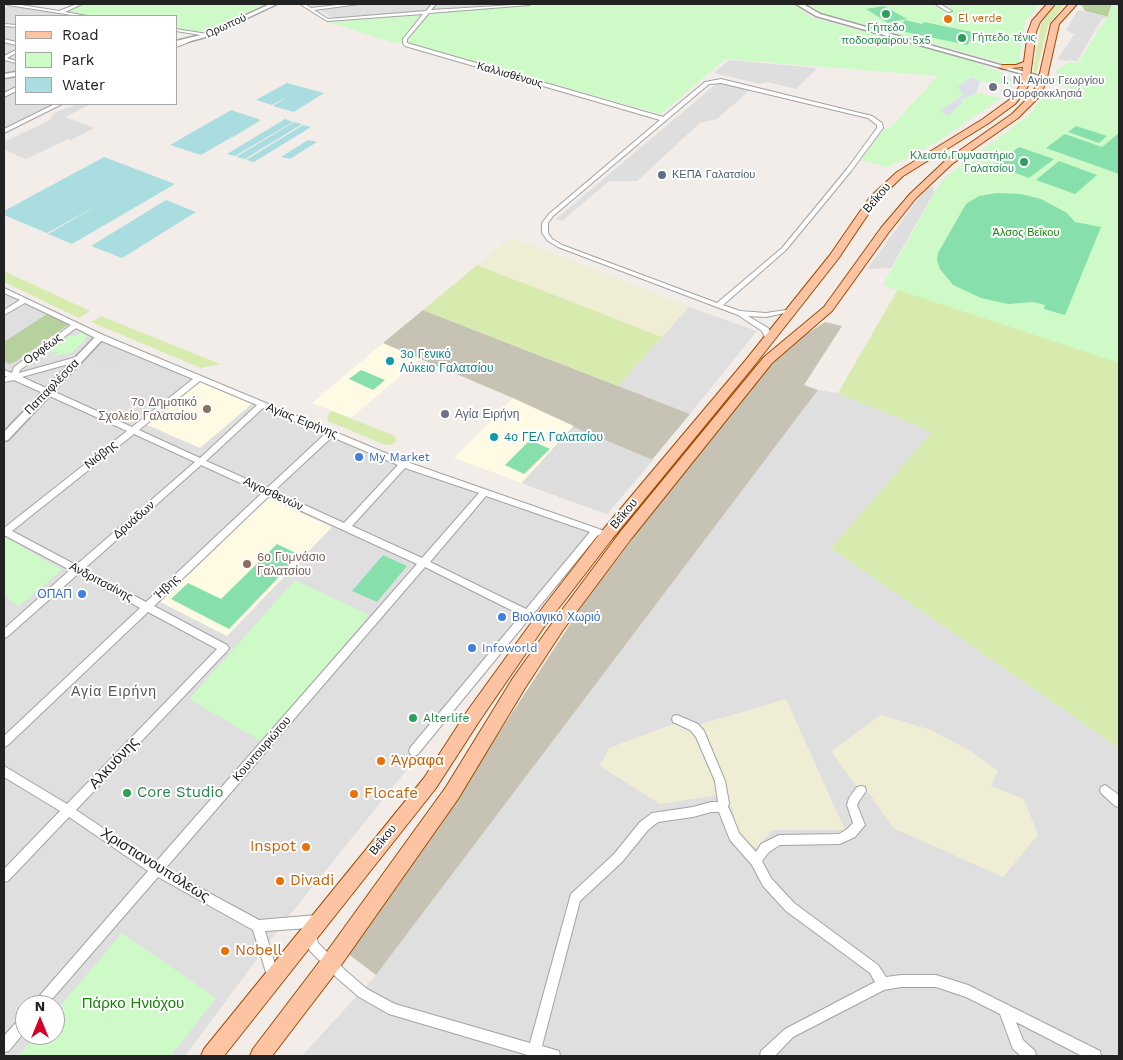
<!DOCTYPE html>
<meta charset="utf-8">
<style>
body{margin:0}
#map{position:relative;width:1123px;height:1060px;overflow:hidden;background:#f2ede9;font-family:"Work Sans",sans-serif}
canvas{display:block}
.frame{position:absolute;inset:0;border:5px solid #222;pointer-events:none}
.legend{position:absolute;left:15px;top:15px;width:162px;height:90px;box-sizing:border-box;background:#fff;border:1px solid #a7a7a7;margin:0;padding:6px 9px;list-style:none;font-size:15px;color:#222}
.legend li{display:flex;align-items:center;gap:10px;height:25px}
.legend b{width:25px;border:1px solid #a7a7a7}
.north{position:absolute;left:15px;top:995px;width:50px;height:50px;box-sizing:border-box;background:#fff;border:1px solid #a7a7a7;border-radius:50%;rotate:0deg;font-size:14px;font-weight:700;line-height:20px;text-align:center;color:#222}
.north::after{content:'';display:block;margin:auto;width:18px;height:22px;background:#d30029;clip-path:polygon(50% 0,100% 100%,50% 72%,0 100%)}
</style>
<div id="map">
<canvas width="1123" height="1060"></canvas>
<div class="frame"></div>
<ul class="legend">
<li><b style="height:6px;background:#fcc4a3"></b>Road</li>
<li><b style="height:14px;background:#cdfac7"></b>Park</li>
<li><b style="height:14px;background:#aadddf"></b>Water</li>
</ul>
<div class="north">N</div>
</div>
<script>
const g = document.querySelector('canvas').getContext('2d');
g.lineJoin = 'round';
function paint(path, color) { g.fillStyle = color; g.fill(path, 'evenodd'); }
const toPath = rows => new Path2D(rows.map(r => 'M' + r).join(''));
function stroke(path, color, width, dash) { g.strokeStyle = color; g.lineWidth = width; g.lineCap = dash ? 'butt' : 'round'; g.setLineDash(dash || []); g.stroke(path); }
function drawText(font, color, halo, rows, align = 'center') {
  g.font = font + ' "Work Sans",sans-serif'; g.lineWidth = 4; g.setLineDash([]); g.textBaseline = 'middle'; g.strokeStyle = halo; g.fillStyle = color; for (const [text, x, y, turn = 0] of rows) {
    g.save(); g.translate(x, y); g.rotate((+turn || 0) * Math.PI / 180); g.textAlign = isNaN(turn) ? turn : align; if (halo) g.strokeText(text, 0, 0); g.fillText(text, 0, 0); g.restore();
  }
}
paint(toPath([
 [308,4,501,4,333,18],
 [9,6,79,16,16,16,16,104,54,104,4,129,4,8],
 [4,290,105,337,474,490,597,534,289,916,185,1056,4,1056],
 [25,1005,55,1005,55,1035,25,1035],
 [689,307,757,331,690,414,618,386],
 [818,390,838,393,933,432,831,548,1119,748,1119,1056,302,1056,376,975]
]), '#e0dfdf');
paint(toPath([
 [383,343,420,359,351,418,312,403],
 [201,381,254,402,200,448,145,424,160,416,179,400,177,399],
 [513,398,574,427,522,483,454,458],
 [268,498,332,527,227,636,160,602]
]), '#fffae4');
paint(toPath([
 [423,310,690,414,607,514,522,483,574,426,513,398,383,343],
 [825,322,842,326,804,385,818,390,376,975,347,953,458,796,582,606,664,497,765,371,793,343]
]), '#c7c3b4');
paint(toPath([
 [512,237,689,307,662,337,477,265],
 [786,699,845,830,772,830,756,849,739,835,732,807,718,795,660,804,600,766,609,748,676,723,698,725],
 [881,715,931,730,972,752,998,771,991,786,1024,799,1038,835,1003,877,893,828,869,793,855,785,831,751]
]), '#f0edd5');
paint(toPath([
 [1065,4,1048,25,1036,74,1033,74,1041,24,1049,11,1057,5],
 [477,265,662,337,618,386,423,310],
 [4,271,90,311,79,318,4,282],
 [898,289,1119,360,1119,748,831,548,932,432,838,393],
 [101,316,220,364,201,368,91,322],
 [332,411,395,436,396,441,393,444,385,445,328,421,327,416]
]), '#d8ebaf');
paint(toPath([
 [1081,4,1112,4,1108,15,1109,17,1085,11],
 [47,314,69,323,68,325,15,362,9,364,4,361,4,342]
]), '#b7d19e');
paint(toPath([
 [80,4,274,4,207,35,176,30,176,16,85,16,60,12],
 [549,4,792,4,811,17,958,57,1004,73,1013,81,1011,86,980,81,971,77,958,87,964,94,947,105,948,116,962,103,961,100,976,93,1001,98,937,142,888,167,861,160,885,128,889,129,938,76,725,59,661,114,405,43,395,43,328,22],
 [807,4,1040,4,1025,21,1019,63,1007,64,821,13],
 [1112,4,1119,4,1119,363,883,285,942,180,1029,115,1047,92,1067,93,1071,89,1056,82,1057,69,1070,62,1078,63,1106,18,1109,17],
 [83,332,86,336,84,341,73,352,55,356,54,355,58,353,56,351,50,353,47,352,68,336,76,336],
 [5,537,62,570,19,606,4,596],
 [295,580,369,615,263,742,189,699],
 [122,933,216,998,171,1056,18,1056,36,1035,55,1035,55,1012]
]), '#cdfac7');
paint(toPath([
 [884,6,907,19,888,23,866,9],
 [905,20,922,24,924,22,977,33,967,45,896,30],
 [1076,126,1107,136,1099,143,1068,132],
 [1119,133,1119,174,1046,148,1065,134,1102,147],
 [1019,147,1054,159,1029,178,994,165],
 [1059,161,1097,175,1075,194,1036,180],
 [997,193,1021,194,1041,199,1067,213,1075,222,1101,227,1065,315,1044,309,1045,305,1033,302,1008,304,981,298,953,285,940,269,937,260,938,253,966,204,979,196],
 [361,370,385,380,373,390,349,379],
 [530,440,550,449,524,474,505,465],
 [277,544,300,555,229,629,171,599,188,583,221,599],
 [383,555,407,566,377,602,352,591]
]), '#87e0ac');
paint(toPath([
 [1078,10,1109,17,1102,19,1077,61,1069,60,1065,61,1058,59,1074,34,1066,30],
 [729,60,818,68,796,89,767,82,760,84,714,73],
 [716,84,725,84,750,90,717,119,700,123,637,181,609,181,562,221,556,219],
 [77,104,91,104,65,117,95,128,71,140,68,139,26,159,4,150,4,142,50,120,54,113],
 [934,186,933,190,935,191,891,268,867,269,925,189],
 [102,342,132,355,112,369,86,358],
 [574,427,653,460,607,514,522,483]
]), '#dedede');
paint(toPath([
 [972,77,980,81,976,93,961,100,962,103,948,116,940,111,964,94,957,87]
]), '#dddfe8');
paint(toPath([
 [287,83,324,93,294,112,273,106,289,96,272,105,256,100],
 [231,110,261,120,233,137,227,135,232,137,201,155,170,145],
 [285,119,293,122,235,156,227,154],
 [294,122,302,124,245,159,236,157],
 [303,125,311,127,254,162,246,160],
 [308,140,317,142,290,159,281,157],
 [104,157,175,184,72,244,48,234,102,203,47,233,23,223,78,193,23,223,4,215,4,211],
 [166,200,196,212,122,258,91,246]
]), '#aadddf');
const minor = toPath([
 [6,4,15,4,59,11,77,4,82,4,65,12,87,16,78,16,8,5,6,4],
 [300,4,305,4,311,8,346,4,359,4,314,10,328,19,426,11,432,4,436,4,431,10,531,4,529,5,429,13,407,39,407,43,663,117,705,82,721,79,872,116,882,123,883,128,851,171,786,250,723,305,740,311,766,313,793,309,793,311,766,317,748,316,768,328,773,337,769,339,766,339,762,331,738,315,558,247,548,241,542,233,542,223,549,214,660,120,405,46,403,43,403,39,423,14,327,21,300,4],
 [721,83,868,118,877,125,877,128,847,169,782,248,717,303,562,245,552,239,548,233,548,223,553,216,709,84,721,83],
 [935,4,940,4,952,11,948,12,935,4],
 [4,24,16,25,16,27,4,26,4,24],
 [176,29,207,34,209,35,207,36,176,31,176,29],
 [4,39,16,42,16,45,4,42,4,39],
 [187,40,189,41,189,42,176,47,176,44,187,40],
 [16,50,16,53,7,58,16,61,16,63,4,60,4,56,16,50],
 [16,87,16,91,4,97,4,93,16,87],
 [55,104,62,104,4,133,4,129,55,104],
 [4,288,103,335,407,462,599,529,610,533,611,535,607,538,598,535,534,613,542,620,544,623,542,626,539,627,536,626,528,620,418,754,414,756,410,754,409,751,410,748,521,615,425,567,165,869,259,920,317,915,321,917,323,921,321,925,311,927,314,929,318,943,345,970,367,989,395,1004,530,1043,571,894,614,854,640,822,652,813,693,807,711,802,718,802,715,781,696,737,690,730,673,722,672,719,673,716,677,715,698,724,704,731,725,781,729,803,728,807,732,815,739,833,756,852,761,844,779,835,839,834,847,829,853,823,847,805,849,798,857,787,861,786,865,787,866,791,859,801,857,805,865,825,855,837,840,844,780,845,769,852,762,861,771,878,794,903,878,965,886,977,901,975,936,975,968,985,1100,1051,1101,1056,1082,1056,1016,1022,1023,1040,1035,1051,1036,1056,1021,1056,1013,1049,1000,1014,966,997,936,987,901,987,884,990,793,1037,775,1056,760,1056,761,1051,785,1029,875,982,870,973,786,911,763,886,752,865,730,840,719,812,711,812,693,817,658,822,648,830,622,862,580,901,542,1046,559,1051,560,1056,531,1056,389,1014,359,997,337,978,310,951,304,940,304,933,306,929,309,928,265,931,279,978,277,982,273,984,269,982,253,930,158,877,47,1005,33,1005,35,1001,148,871,69,817,8,881,4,882,4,869,60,811,4,777,4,766,67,804,217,649,148,612,8,745,4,747,4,736,140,608,78,574,7,637,4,638,4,629,70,570,6,536,4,536,4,528,127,431,14,380,4,382,4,378,7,377,4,375,4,370,12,373,14,367,71,325,25,303,4,315,4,310,20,300,4,293,4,288],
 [76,328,97,339,193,379,132,427,22,377,83,360,84,358,80,356,19,373,20,370,76,328],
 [200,381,257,405,200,458,139,430,200,381],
 [263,408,325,434,267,488,206,461,263,408],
 [134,434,195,462,76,565,12,531,134,434],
 [332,437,398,465,344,523,274,491,332,437],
 [201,465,262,493,146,602,84,569,201,465],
 [405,468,479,493,422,558,352,526,405,468],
 [269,496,417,564,155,863,76,810,227,651,229,648,227,645,154,606,269,496],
 [486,496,590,532,526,609,430,562,486,496],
 [1105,785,1119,795,1119,807,1115,806,1101,793,1100,790,1101,787,1105,785],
 [25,1015,25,1031,9,1051,4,1052,4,1036,21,1017,25,1015]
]);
const tertiary = toPath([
 [270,4,277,4,209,36,176,45,176,41,205,34,270,4],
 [796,4,803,4,820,14,1046,78,1041,79,816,16,796,4],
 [16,72,16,76,4,78,4,74,16,72],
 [100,334,105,337,103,339,8,440,4,441,4,432,97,335,100,334]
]);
const primary = toPath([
 [1047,4,1055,4,1040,22,1036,32,1029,84,1024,93,1015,104,989,123,903,176,877,201,838,259,753,367,612,539,544,627,480,720,436,788,224,1056,201,1056,204,1049,424,778,468,710,534,619,602,531,745,361,830,255,870,197,897,172,983,119,1009,100,1017,90,1021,84,1023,67,1003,69,999,67,1003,65,1016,65,1024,62,1028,32,1032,21,1047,4],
 [1069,4,1077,4,1059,24,1046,82,1039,97,1018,118,952,164,916,198,889,232,832,311,772,363,631,539,563,630,525,688,458,799,337,971,272,1056,250,1056,253,1049,323,957,446,787,513,678,553,622,621,531,764,357,824,307,881,228,910,194,946,160,1012,114,1032,94,1038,82,1051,24,1069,4]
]);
stroke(minor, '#a3a3a3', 2);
stroke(tertiary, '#a3a3a3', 3);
stroke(primary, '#9f4b00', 2);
paint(minor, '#fff');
paint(tertiary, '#fff');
paint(primary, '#fcc4a3');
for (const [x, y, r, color] of [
 [886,14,5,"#2e9e5b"],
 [948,19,5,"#e8710a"],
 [962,38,5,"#2e9e5b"],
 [993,87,5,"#6b7280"],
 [1024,162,5,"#2e9e5b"],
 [662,175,5,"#5c6f8a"],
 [390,361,5,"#0f9aa8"],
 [207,409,5,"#8d6e63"],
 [445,414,5,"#6b7280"],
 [494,437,5,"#0f9aa8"],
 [359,457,5,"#3f7fe0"],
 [247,564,5,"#8d6e63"],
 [82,594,5,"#3f7fe0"],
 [502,617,5,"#3f7fe0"],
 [472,648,5,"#3f7fe0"],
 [413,718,5,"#2e9e5b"],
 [381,761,5,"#e8710a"],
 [127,793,5,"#2e9e5b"],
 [354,794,5,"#e8710a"],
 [306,847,5,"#e8710a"],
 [280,881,5,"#e8710a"],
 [225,951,5,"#e8710a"]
]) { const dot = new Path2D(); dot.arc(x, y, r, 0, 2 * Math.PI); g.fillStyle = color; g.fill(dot); stroke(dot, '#fff', 2); }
drawText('11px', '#c56008', '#fff', [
 ["El verde",958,19]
], 'left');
drawText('11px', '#222', '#fff', [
 ["Ωρωπού",226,26,-24],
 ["Καλλισθένους",510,75,16]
]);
drawText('11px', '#27864d', '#fff', [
 ["Γήπεδο",886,28],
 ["ποδοσφαίρου 5x5",886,41],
 ["Γήπεδο τένις",972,38,"left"],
 ["Κλειστό Γυμναστήριο",1014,156,"right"],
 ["Γαλατσίου",1014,169,"right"]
]);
drawText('11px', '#5b616d', '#fff', [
 ["Ι. Ν. Αγίου Γεωργίου",1003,81],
 ["Ομορφοκκλησιά",1003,94]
], 'left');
drawText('11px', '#4e5e75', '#fff', [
 ["ΚΕΠΑ Γαλατσίου",672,175]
], 'left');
drawText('11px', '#19830c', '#fff', [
 ["Άλσος Βεΐκου",1026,233]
]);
drawText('12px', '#222', '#fff', [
 ["Βεΐκου",877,198,-49],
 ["Ορφέως",43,349,-36],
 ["Παπαφλέσσα",52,387,-46],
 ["Αγίας Ειρήνης",302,421,22],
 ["Νιόβης",101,455,-38],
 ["Αιγοσθενών",273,494,25],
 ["Βεΐκου",624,514,-50],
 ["Δρυάδων",134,520,-41],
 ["Ανδριτσαίνης",101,582,28],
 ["Ήβης",167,587,-43],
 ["Κουντουριώτου",262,749,-49],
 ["Βεΐκου",383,840,-51]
]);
drawText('12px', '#0d838f', '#fff', [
 ["3ο Γενικό",400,354],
 ["Λύκειο Γαλατσίου",400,368],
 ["4ο ΓΕΛ Γαλατσίου",504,437]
], 'left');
drawText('12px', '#785e54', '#fff', [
 ["7ο Δημοτικό",197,402],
 ["Σχολείο Γαλατσίου",197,416],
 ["6ο Γυμνάσιο",257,557,"left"],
 ["Γαλατσίου",257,571,"left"]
], 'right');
drawText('12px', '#5b616d', '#fff', [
 ["Αγία Ειρήνη",455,414]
], 'left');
drawText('12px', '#366cbe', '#fff', [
 ["My Market",369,457],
 ["ΟΠΑΠ",72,594,"right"],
 ["Βιολογικό Χωριό",512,617],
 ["Infoworld",482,648]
], 'left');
drawText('12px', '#27864d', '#fff', [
 ["Alterlife",423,718]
], 'left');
g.letterSpacing = '1px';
drawText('14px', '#555', '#fff', [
 ["Αγία Ειρήνη",114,692]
]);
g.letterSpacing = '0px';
drawText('15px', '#c56008', '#fff', [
 ["Άγραφα",391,761],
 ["Flocafe",364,794],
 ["Inspot",296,847,"right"],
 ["Divadi",290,881],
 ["Nobell",235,951]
], 'left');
drawText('15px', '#222', '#fff', [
 ["Αλκυόνης",114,763,-47],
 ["Χριστιανουπόλεως",155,865,32]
]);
drawText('15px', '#27864d', '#fff', [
 ["Core Studio",137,793]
], 'left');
drawText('15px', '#19830c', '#fff', [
 ["Πάρκο Ηνιόχου",133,1004]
]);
</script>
